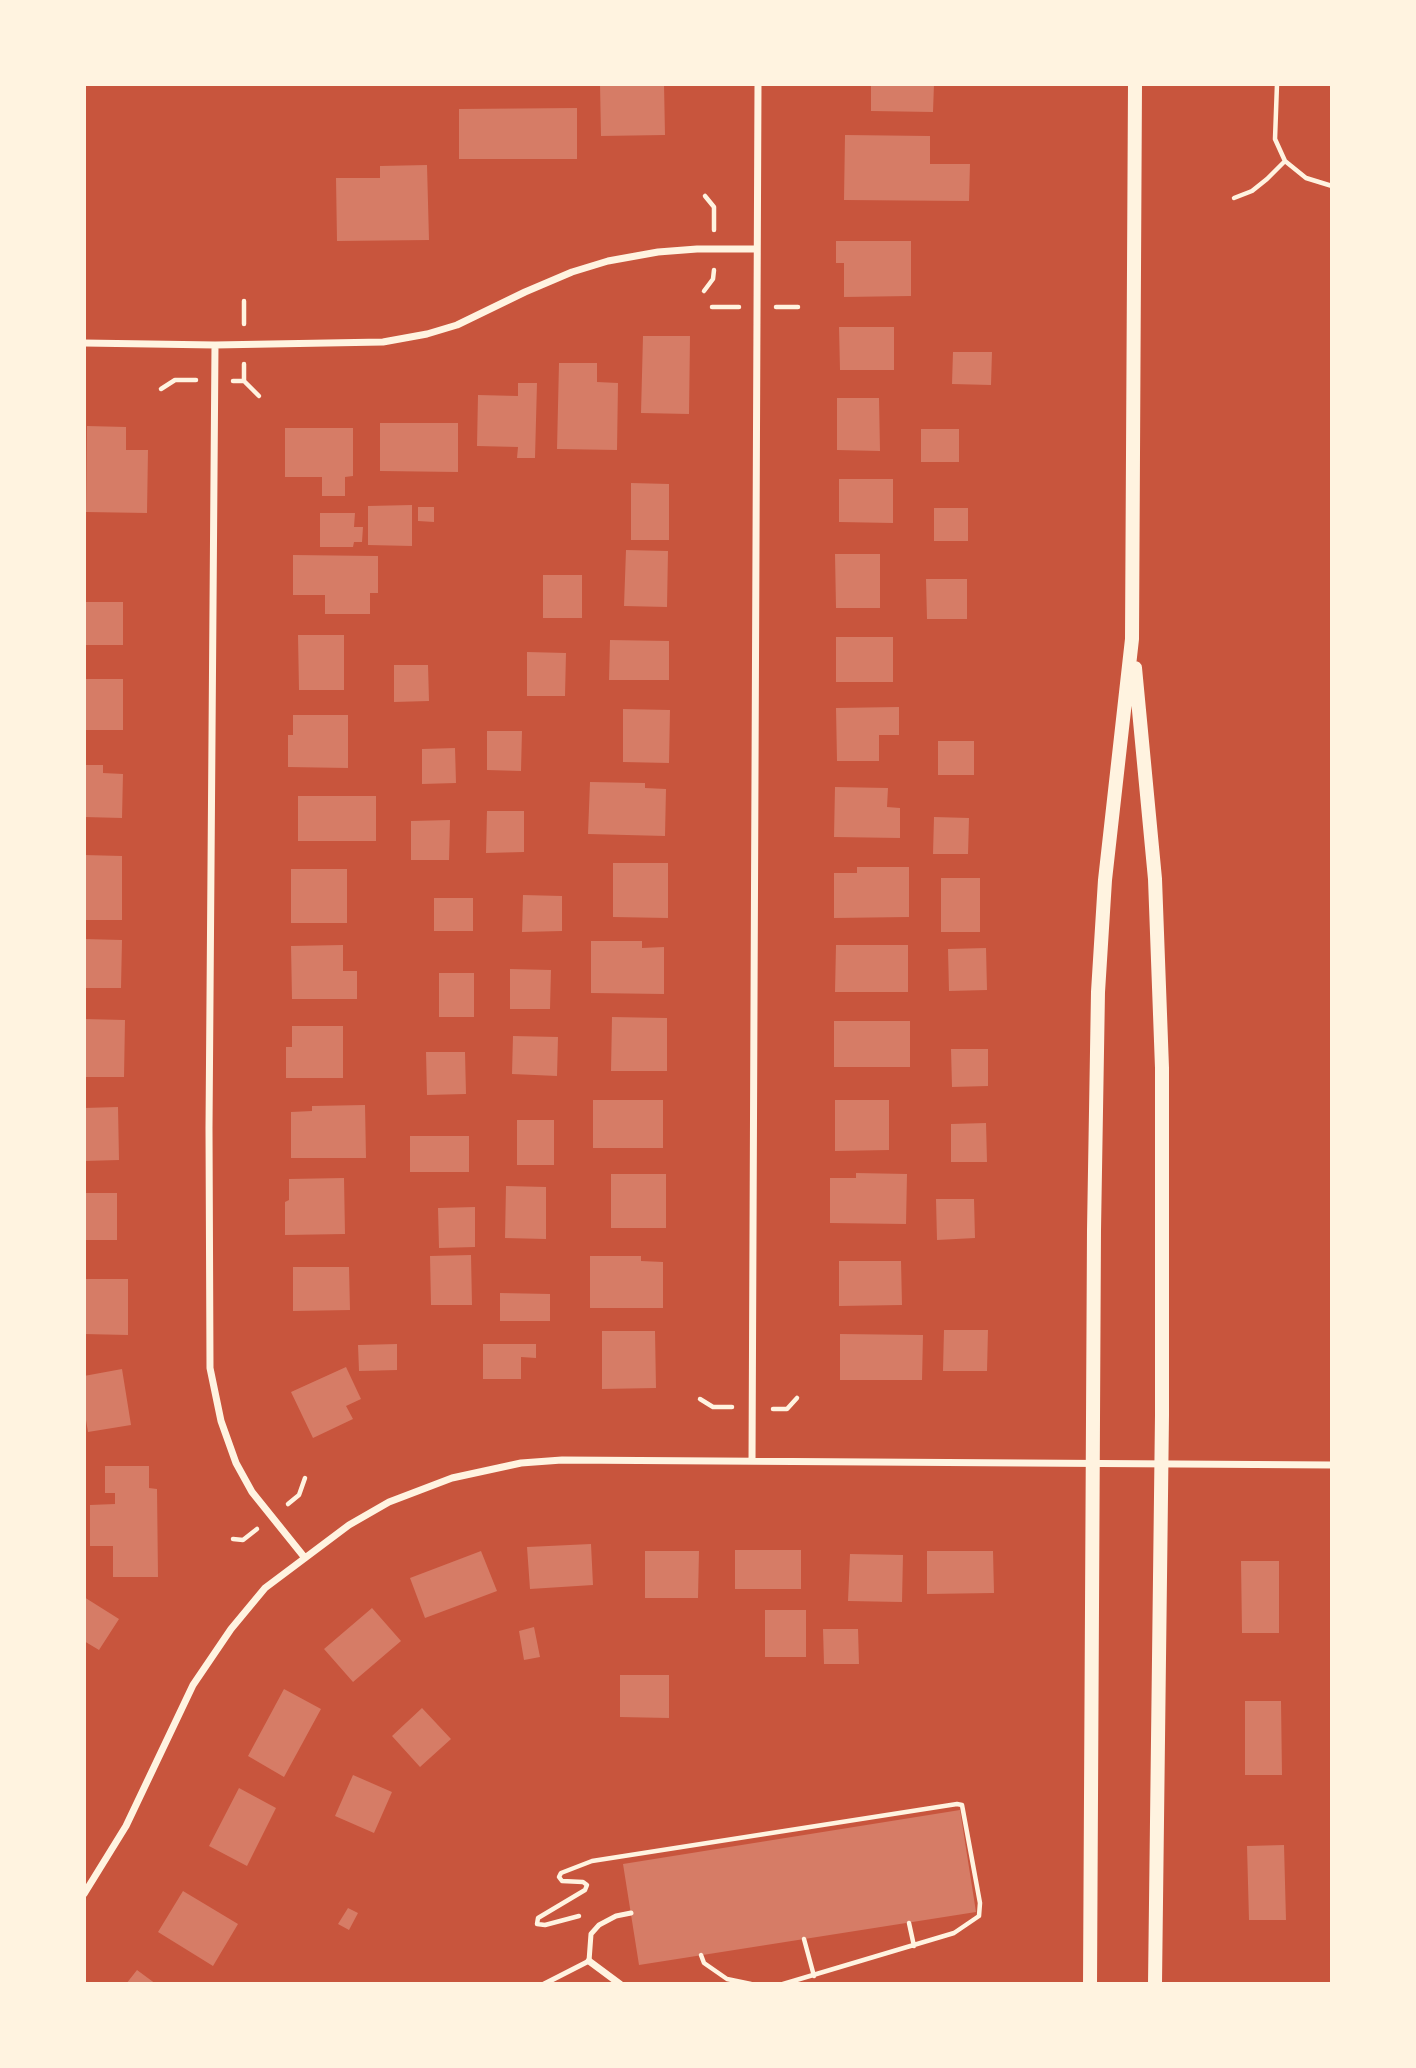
<!DOCTYPE html>
<style>
body{margin:0}
#map{position:relative;width:1416px;height:2068px;overflow:hidden;background:#c8553d;font-family:Commissioner,sans-serif}
canvas{display:block}
.frame{position:absolute;inset:0;border:86px solid #fff3e0;pointer-events:none}
</style>
<div id="map">
<canvas width="1416" height="2068"></canvas>
<div class="frame"></div>
</div>
<script>
const g = document.querySelector('canvas').getContext('2d');
g.lineJoin = 'round';
function paint(path, color) { g.fillStyle = color; g.fill(path, 'evenodd'); }
const toPath = rows => new Path2D(rows.map(r => 'M' + r).join(''));
function stroke(path, color, width, dash) { g.strokeStyle = color; g.lineWidth = width; g.lineCap = dash ? 'butt' : 'round'; g.setLineDash(dash || []); g.stroke(path); }
paint(toPath([
 [600,84,664,84,665,135,601,136],
 [871,84,934,84,933,112,871,111],
 [577,108,577,159,459,159,459,109],
 [845,135,930,136,930,164,970,164,969,201,844,200],
 [427,165,429,240,337,241,336,178,380,178,380,166],
 [836,241,911,241,911,296,844,297,844,263,836,263],
 [839,327,894,327,894,370,840,370],
 [643,336,690,336,689,414,641,413],
 [953,352,992,352,991,385,952,384],
 [559,363,597,363,597,382,618,383,617,450,557,449],
 [518,383,537,383,535,458,517,458,518,447,477,446,478,395,518,396],
 [837,398,879,398,880,451,837,450],
 [380,423,458,423,458,472,380,471],
 [87,426,126,427,126,450,148,450,147,513,86,512],
 [285,428,353,428,353,476,345,477,345,496,322,496,322,477,285,477],
 [921,429,959,429,959,462,921,462],
 [839,479,893,479,893,523,839,522],
 [631,483,669,484,669,540,631,540],
 [412,505,412,546,368,545,368,506],
 [418,507,434,507,434,522,418,521],
 [934,508,968,508,968,541,934,541],
 [320,513,355,513,354,527,363,527,362,542,354,542,353,547,320,547],
 [626,550,668,551,667,607,624,606],
 [835,554,880,554,880,608,836,608],
 [293,555,378,556,378,593,370,593,370,614,325,614,325,595,293,595],
 [543,575,582,575,582,618,543,618],
 [926,579,967,579,967,619,927,619],
 [84,602,123,602,123,645,84,645],
 [298,635,344,635,344,690,299,690],
 [836,637,893,637,893,682,836,682],
 [610,640,669,641,669,680,609,680],
 [527,652,566,653,565,696,527,696],
 [394,665,428,665,429,701,394,702],
 [84,679,123,679,123,730,84,730],
 [899,707,899,735,879,735,879,761,837,761,836,708],
 [623,709,670,710,669,763,623,762],
 [293,715,348,715,348,768,288,767,288,735,293,735],
 [487,731,522,731,521,771,487,770],
 [938,741,974,741,974,775,938,775],
 [455,748,456,783,422,784,422,749],
 [84,765,103,765,103,773,123,774,122,818,84,817],
 [590,782,645,783,645,788,666,789,665,836,588,834],
 [835,787,888,788,887,807,900,808,900,838,834,837],
 [298,796,376,796,376,841,298,841],
 [487,811,524,811,524,852,486,853],
 [934,817,969,818,968,854,933,854],
 [450,820,449,860,411,860,411,821],
 [84,855,122,856,122,920,84,920],
 [613,863,668,863,668,918,613,917],
 [857,867,909,867,909,917,834,918,834,873,857,873],
 [291,869,347,869,347,923,291,923],
 [941,878,980,878,980,932,941,932],
 [523,895,562,896,562,931,522,932],
 [434,898,473,898,473,931,434,931],
 [84,939,122,940,121,988,84,988],
 [591,941,642,941,642,948,664,947,664,994,591,993],
 [343,945,343,971,357,971,357,999,292,999,291,946],
 [836,945,908,945,908,992,835,992],
 [986,948,987,990,949,991,948,949],
 [510,969,551,970,550,1009,510,1009],
 [439,973,474,973,474,1017,439,1017],
 [612,1017,667,1018,667,1071,611,1071],
 [84,1019,125,1020,124,1077,84,1077],
 [834,1021,910,1021,910,1067,834,1067],
 [292,1026,343,1026,343,1078,286,1078,286,1047,292,1047],
 [513,1036,558,1037,557,1076,512,1074],
 [951,1049,988,1049,988,1086,952,1087],
 [426,1052,465,1052,466,1094,427,1095],
 [593,1100,663,1100,663,1148,593,1148],
 [835,1100,889,1100,889,1150,835,1151],
 [365,1105,366,1158,291,1158,291,1112,312,1111,312,1106],
 [118,1107,119,1160,84,1161,84,1108],
 [517,1120,554,1120,554,1165,517,1165],
 [986,1123,987,1162,951,1162,951,1124],
 [410,1136,469,1136,469,1172,410,1172],
 [856,1173,907,1174,906,1224,830,1223,830,1178,856,1178],
 [611,1174,666,1174,666,1228,611,1228],
 [344,1178,345,1234,285,1235,285,1202,289,1200,289,1179],
 [506,1186,546,1187,546,1239,505,1238],
 [84,1193,117,1193,117,1240,84,1240],
 [936,1199,974,1199,975,1238,937,1240],
 [475,1207,475,1247,439,1248,438,1208],
 [471,1255,472,1305,431,1305,430,1256],
 [590,1256,641,1256,641,1261,663,1262,663,1308,590,1308],
 [839,1261,901,1261,902,1305,839,1306],
 [293,1267,349,1267,350,1310,293,1311],
 [84,1279,128,1279,128,1335,84,1334],
 [500,1293,550,1294,550,1321,500,1321],
 [944,1330,988,1330,987,1371,943,1371],
 [602,1331,655,1331,656,1388,602,1389],
 [840,1334,923,1335,922,1380,840,1380],
 [397,1344,397,1370,359,1371,358,1345],
 [483,1344,536,1344,536,1358,521,1357,521,1379,483,1379],
 [346,1367,361,1399,346,1406,353,1419,313,1438,291,1392],
 [122,1369,131,1425,88,1432,84,1408,84,1376],
 [105,1466,149,1466,149,1488,157,1489,158,1577,113,1577,113,1546,90,1546,90,1505,115,1504,115,1493,105,1493],
 [591,1544,593,1585,530,1589,527,1547],
 [735,1550,801,1550,801,1589,735,1589],
 [481,1551,497,1591,425,1618,410,1578],
 [645,1551,699,1551,698,1598,645,1598],
 [927,1551,993,1551,994,1593,927,1594],
 [850,1554,903,1555,902,1602,848,1601],
 [1241,1561,1279,1561,1279,1633,1242,1633],
 [84,1597,119,1619,99,1650,84,1641],
 [372,1608,401,1641,353,1682,324,1649],
 [765,1610,806,1610,806,1657,765,1657],
 [534,1627,540,1657,524,1660,519,1631],
 [823,1629,858,1629,859,1664,824,1664],
 [620,1675,669,1675,669,1718,620,1717],
 [284,1689,321,1709,284,1777,248,1756],
 [1245,1701,1281,1701,1282,1775,1245,1775],
 [422,1708,451,1739,420,1767,392,1736],
 [353,1775,392,1792,374,1833,335,1816],
 [239,1788,276,1808,247,1866,209,1846],
 [960,1810,976,1912,639,1965,623,1864],
 [1284,1845,1286,1920,1249,1920,1247,1846],
 [183,1891,238,1924,213,1966,158,1932],
 [348,1908,358,1913,349,1930,338,1924],
 [137,1970,156,1984,126,1984]
]), '#d67c66');
stroke(toPath([
 [1277,84,1275,139,1285,161,1306,178,1332,186],
 [705,196,714,207,714,230],
 [1234,198,1252,191,1267,179,1285,161],
 [704,291,713,279,714,270],
 [712,307,739,307],
 [776,307,798,307],
 [244,324,244,301],
 [233,381,244,381,259,396],
 [244,381,244,364],
 [161,389,175,380,196,380],
 [700,1399,713,1407,732,1407],
 [773,1409,787,1409,797,1398],
 [288,1504,299,1495,305,1478],
 [233,1539,243,1540,257,1529],
 [579,1916,545,1925,537,1924,538,1918,585,1890,587,1885,583,1882,562,1881,559,1877,561,1873,592,1861,957,1804,962,1805,980,1903,979,1916,954,1933,783,1984],
 [909,1923,914,1946],
 [804,1939,814,1976],
 [701,1955,704,1963,727,1979,751,1984]
]), '#fff3e0', 4.5);
stroke(toPath([
 [544,1984,589,1961,591,1934,599,1925,616,1916,631,1913]
]), '#fff3e0', 5);
stroke(toPath([
 [84,343,215,345,383,342,427,334,457,325,525,292,572,272,608,261,658,252,697,249,757,249],
 [215,345,209,1127,210,1368,221,1421,236,1463,252,1492,305,1558],
 [752,1461,758,84],
 [84,1894,126,1826,193,1685,231,1629,265,1588,349,1525,389,1502,452,1478,521,1463,562,1460,1332,1465],
 [589,1961,620,1984]
]), '#fff3e0', 7);
stroke(toPath([
 [1135,668,1155,879,1162,1068,1162,1415,1155,1984],
 [1090,1984,1094,1230,1098,992,1105,880,1132,639,1135,84]
]), '#fff3e0', 14);
</script>
